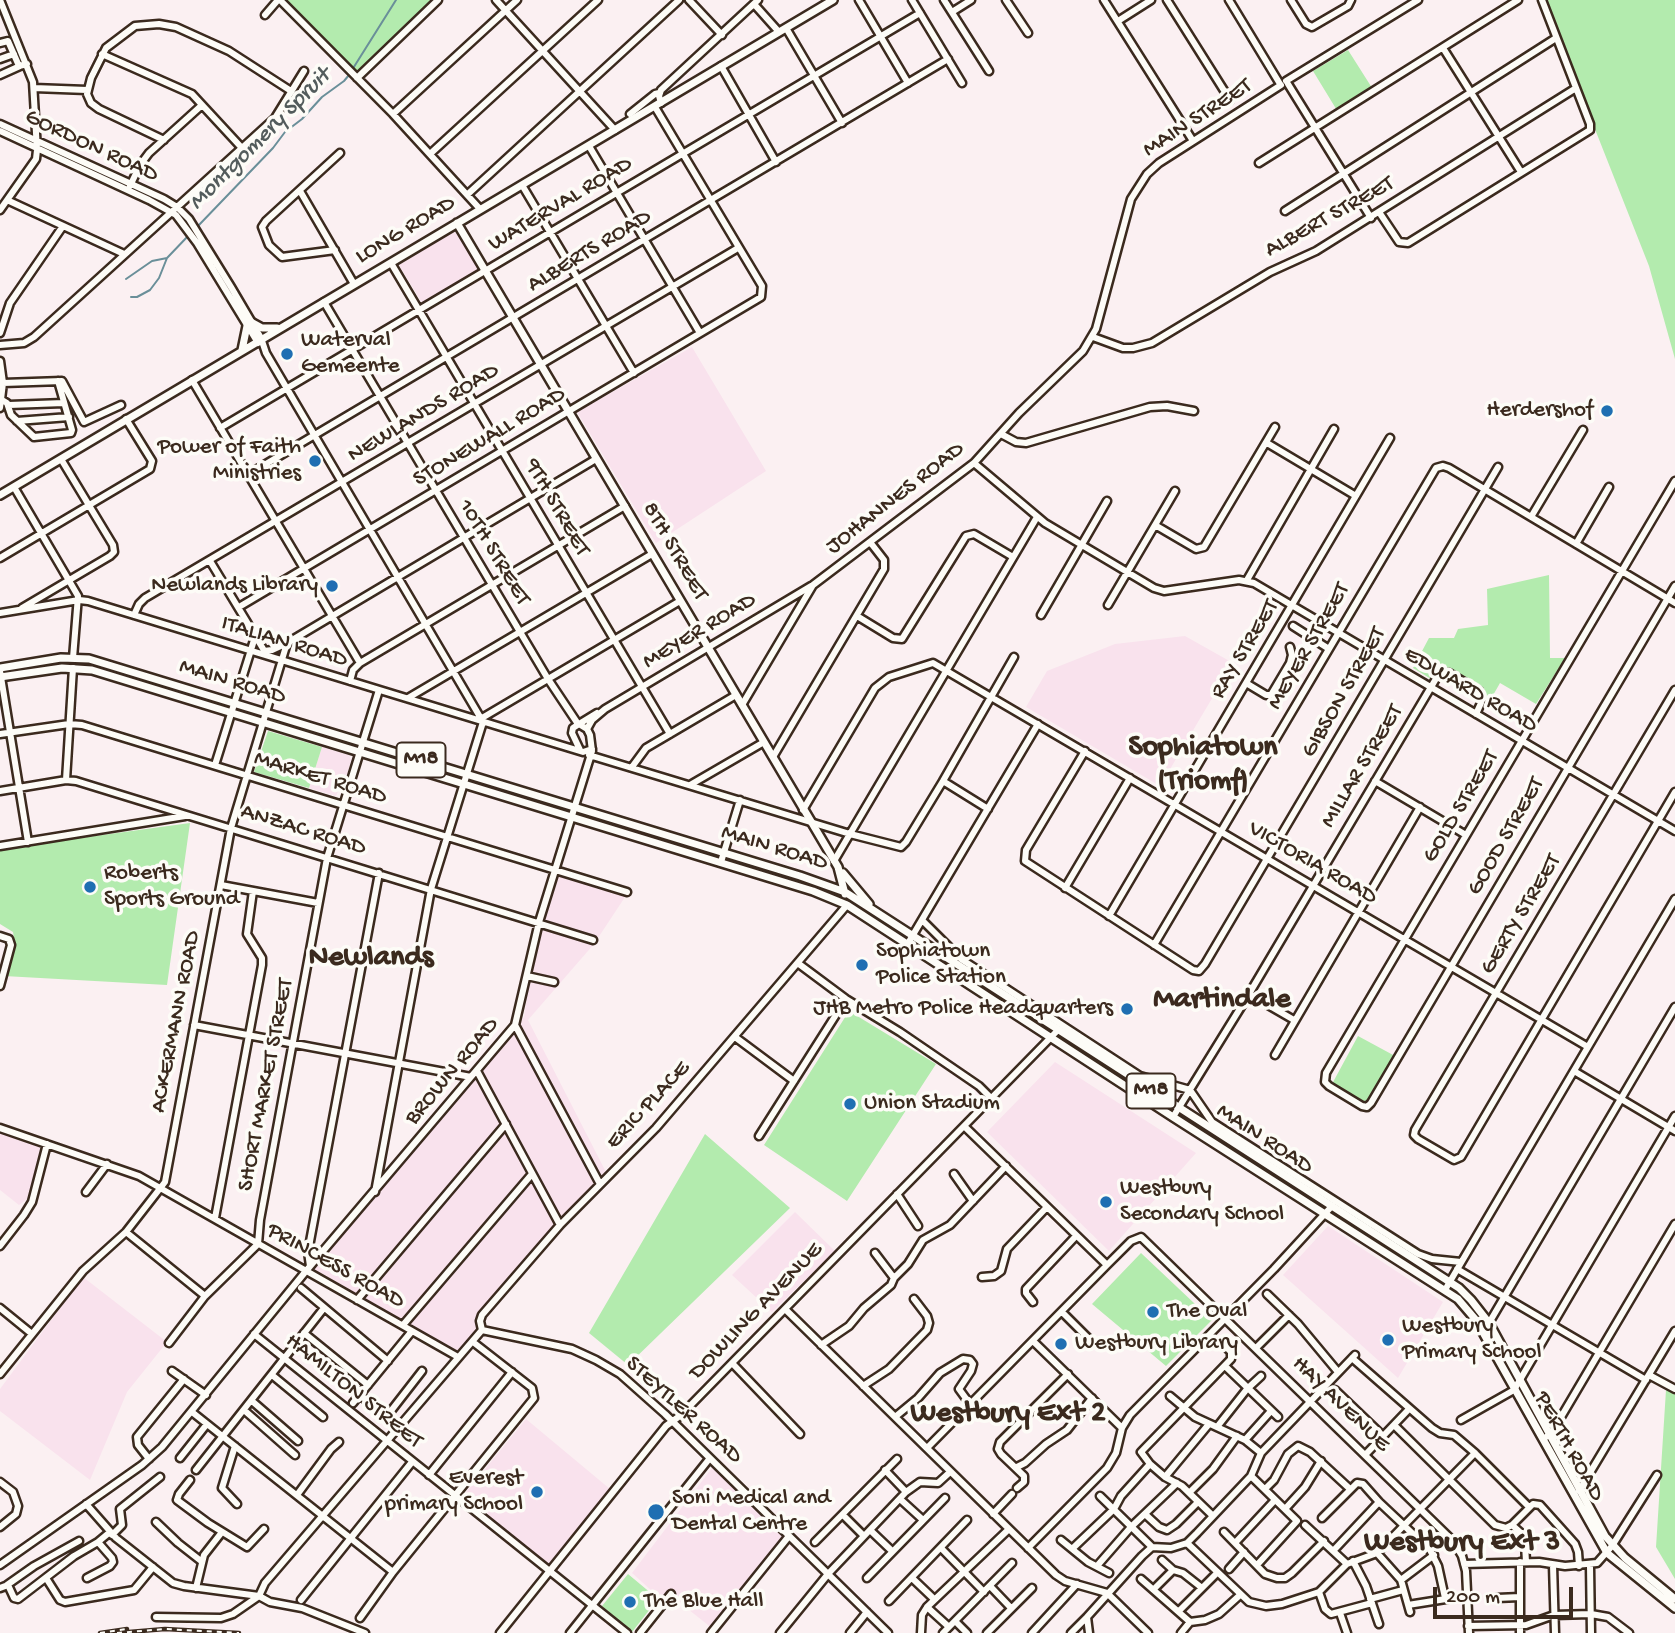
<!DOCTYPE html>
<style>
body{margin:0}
#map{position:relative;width:1675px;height:1633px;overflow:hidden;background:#fbf0f2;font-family:"Gochi Hand",sans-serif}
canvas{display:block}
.scale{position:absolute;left:1433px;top:1587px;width:140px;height:32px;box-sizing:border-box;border:4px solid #3b2a1e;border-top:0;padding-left:9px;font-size:21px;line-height:24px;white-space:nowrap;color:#3b2a1e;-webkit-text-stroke:5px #fdfcf7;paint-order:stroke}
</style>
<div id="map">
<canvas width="1675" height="1633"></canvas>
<div class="scale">200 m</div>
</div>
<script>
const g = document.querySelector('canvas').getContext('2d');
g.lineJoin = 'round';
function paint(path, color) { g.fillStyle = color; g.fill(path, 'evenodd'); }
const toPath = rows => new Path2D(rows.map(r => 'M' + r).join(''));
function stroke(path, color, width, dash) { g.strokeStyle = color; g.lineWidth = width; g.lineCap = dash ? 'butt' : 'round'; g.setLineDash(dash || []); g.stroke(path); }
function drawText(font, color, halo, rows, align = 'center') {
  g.font = font + ' "Gochi Hand",sans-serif'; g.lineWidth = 7; g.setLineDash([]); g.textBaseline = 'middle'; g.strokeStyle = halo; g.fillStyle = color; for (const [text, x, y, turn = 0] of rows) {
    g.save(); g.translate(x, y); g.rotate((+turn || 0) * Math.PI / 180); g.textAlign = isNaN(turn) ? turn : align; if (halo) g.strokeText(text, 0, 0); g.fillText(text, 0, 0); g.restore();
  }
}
paint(toPath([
 [453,232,458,234,478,268,477,271,422,303,399,265],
 [692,347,766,471,656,543,577,412],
 [1185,636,1233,663,1160,786,1026,707,1047,671,1115,644],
 [322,747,349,755,351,760,344,786,341,785,336,796,309,788],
 [556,875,625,897,594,944,528,1020,608,1176,487,1309,484,1323,486,1327,460,1355,361,1297,312,1272,524,1017,538,927],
 [1055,1062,1196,1153,1109,1251,987,1132],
 [0,1132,39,1145,43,1151,31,1196,19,1205,0,1190],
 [795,1212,835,1251,772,1312,732,1275],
 [1328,1226,1443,1302,1398,1378,1283,1275],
 [83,1277,167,1342,127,1392,90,1480,0,1411,0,1389],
 [526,1419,610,1489,550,1567,463,1496],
 [712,1468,717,1470,784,1538,713,1629,669,1594,663,1601,632,1573]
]), '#f9e2ed');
paint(toPath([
 [284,0,438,0,357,76],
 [1544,0,1675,0,1675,359,1649,266],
 [1348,50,1374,91,1338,112,1313,71],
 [1549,575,1550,658,1565,658,1536,704,1500,683,1488,704,1481,686,1453,670,1442,670,1431,679,1413,668,1429,638,1454,638,1458,629,1488,625,1487,589],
 [268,731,322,747,309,788,254,772],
 [190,823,167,985,4,976,14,938,13,932,0,924,0,849],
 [849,1011,936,1064,847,1201,764,1145],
 [1358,1036,1395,1056,1366,1104,1332,1084],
 [705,1134,790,1208,628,1365,589,1333],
 [1141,1253,1212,1320,1166,1366,1092,1304],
 [1666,1390,1675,1393,1675,1579,1656,1547],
 [628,1574,658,1599,632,1632,602,1606]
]), '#b3ebae');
stroke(toPath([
 [352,70,396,0],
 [198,226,273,148,285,132,302,119,322,97,344,81,349,75],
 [126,279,152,261,167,258,189,235],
 [131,297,137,297,150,290,159,278,167,258]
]), '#6a8f99', 2);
const minor = toPath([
 [280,0,393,114,480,209],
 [496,0,615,130],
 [689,0,722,35],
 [859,0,908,83],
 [912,0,962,83],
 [944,0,989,71],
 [1006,0,1028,33],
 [1104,0,1193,141],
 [1167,0,1230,100],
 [1229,0,1280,84],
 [1291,0,1306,24,1312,27,1348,6,1351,0],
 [754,4,779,32],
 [952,12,971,0],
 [265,15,278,0],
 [1118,21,1151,0],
 [786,28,842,123],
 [0,43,8,41,19,66,27,64],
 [1443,48,1521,172],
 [102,54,192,94,241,147],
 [0,59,14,54],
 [721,66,776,162],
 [0,75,20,66],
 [357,78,438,0],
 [1286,81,1418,0],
 [1288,84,1371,218],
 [34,88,87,90],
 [661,103,659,96,661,90,758,0],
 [393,114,517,0],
 [630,114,655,94,659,93],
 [0,124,164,199,177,207,189,219,231,287,261,338,266,353,483,722,431,889,375,1192],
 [0,131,149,200,176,215,197,243,258,343],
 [164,140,99,109,91,103,87,94,91,78,106,48,135,26,159,24,176,27,229,51,291,91],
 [589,146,700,333],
 [430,154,598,0],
 [1259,163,1518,0],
 [522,185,634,373],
 [130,186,140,165,149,153,202,105],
 [300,191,354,284],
 [468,194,679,0],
 [7,200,124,254],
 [0,210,36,159,37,150,33,82,0,0],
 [1285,211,1556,38],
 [1379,212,1399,242,1408,243,1590,130,1590,124,1542,0],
 [335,250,282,257,269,245,262,227,266,221,340,153],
 [391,263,670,734],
 [324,302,548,679,578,724],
 [0,333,10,303,63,226],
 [1093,337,1123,348,1133,348,1152,343,1270,272,1316,251,1576,88],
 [0,345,24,343,34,337,275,118,304,71],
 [0,361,3,383,0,408],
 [192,380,360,663],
 [3,383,62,381,84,422,121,405],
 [2,400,7,403,11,415,34,437,71,433,72,430,58,381],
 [9,405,64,403],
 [17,421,69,417],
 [220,428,920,13],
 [1001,434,1016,442,1026,443,1150,407,1167,406,1194,411],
 [1267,443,1356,496],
 [974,463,1045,523,1154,588,1164,591,1239,580,1254,583,1675,831],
 [249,474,948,59],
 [1675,481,1326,1073,1325,1082,1329,1086,1362,1106,1367,1107,1371,1103,1675,586],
 [14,487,78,596,73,658],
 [1531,517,1583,430],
 [1155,525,1196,549,1204,547,1275,427],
 [1576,544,1609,487],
 [0,558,150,469,152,461,126,419],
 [210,561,265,652],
 [1247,580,1334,429],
 [1108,605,1175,491],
 [239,607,761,297,762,286,655,107],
 [22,608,110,556,114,552,113,545,61,459],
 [0,613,79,600,88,601,583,752,592,749],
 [134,615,139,604,145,598,738,248],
 [1041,615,1107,501],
 [857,616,893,638,902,639,966,536,974,534,1013,557],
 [1293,626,1329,649],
 [264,651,272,650,287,643,596,459],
 [0,671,28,842],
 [350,681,353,670,360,663,625,506],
 [1246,683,1266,695,1271,695,1290,663,1292,655,1290,647],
 [1675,690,1415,1130,1414,1135,1418,1139,1454,1160,1461,1157,1675,792],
 [408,698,652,554],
 [742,705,813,585,974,463,1019,413,1083,351,1096,329,1131,199,1147,174,1159,163,1281,85],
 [482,718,680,601],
 [579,724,597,713],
 [587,729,592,720,605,709,811,586],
 [0,734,69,724,82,725,627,892],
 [1085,751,1026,850,1025,861,1193,970,1199,971,1205,964,1498,467],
 [589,755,850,834,901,847,906,842,943,781,1014,657],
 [773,757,884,569,884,560,870,542],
 [215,765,255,637],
 [632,767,646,748,736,695],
 [66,780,73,668],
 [943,781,988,809],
 [1375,781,1466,835],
 [690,785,764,742],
 [0,791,66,780,76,781,593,940],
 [803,810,875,688,889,677,933,663,1588,1047],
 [0,846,185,816],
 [834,861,1037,517],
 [721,862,740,800],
 [221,885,318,903],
 [1065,888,1130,778],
 [1109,916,1390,438],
 [923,921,961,959,1140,1076,1190,1090,1212,1122,1418,1254,1432,1259,1461,1262],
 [0,936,9,939,11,945,0,986],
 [907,945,1038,724],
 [1154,945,1436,468,1443,466,1449,468,1675,603],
 [799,964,846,999,900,1032,979,1086,991,1098],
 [527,976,554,982],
 [1249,994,1294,1020],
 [194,1025,471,1077],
 [515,1025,600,1184],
 [735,1037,794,1081],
 [1275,1055,1420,807],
 [477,1071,560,1225],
 [1574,1071,1675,1131],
 [1173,1117,1249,994,1437,677,1449,673,1479,691,1481,703,1476,714],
 [964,1126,1107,1265],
 [0,1128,139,1176,458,1357],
 [759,1136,846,999],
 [954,1174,973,1201],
 [86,1192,107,1164],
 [897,1194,918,1226],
 [215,1218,262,965,262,958,247,934,253,891],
 [126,1232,205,1296],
 [0,1246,24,1215,32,1202,47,1144],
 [310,1266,308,1252,379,873],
 [1457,1269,1646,1380],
 [982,1277,994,1276,1001,1271,1007,1249,1047,1207],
 [894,1278,908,1264,923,1240,950,1225,1006,1166],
 [301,1288,388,1361],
 [1445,1290,1675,899],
 [1267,1294,1298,1324,1338,1372],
 [357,1300,506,1124],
 [1033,1302,1026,1293,1026,1289,1076,1236],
 [0,1308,32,1334],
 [785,1309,1056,1575,1065,1581,1107,1593,1148,1633],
 [1062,1312,1090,1340],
 [1489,1323,1675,1007],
 [403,1325,532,1174],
 [482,1330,480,1321,482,1315,560,1225,656,1128,847,905],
 [482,1330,572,1349,596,1360,620,1374,665,1414,888,1633],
 [304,1333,368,1385],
 [254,1334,627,1633],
 [1033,1341,1122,1428],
 [169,1343,205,1296,258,1244,260,1220,327,858,379,690],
 [821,1345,849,1326,864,1308,891,1285,894,1278,875,1253],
 [1256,1348,1289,1315],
 [1352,1358,1432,1428,1440,1433,1454,1435,1475,1453,1529,1507],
 [732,1363,800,1434],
 [1225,1366,1278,1417],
 [172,1371,206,1395],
 [0,1374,83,1271,126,1232,165,1182,231,828,287,643],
 [272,1375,323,1417],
 [1649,1375,1675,1389],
 [863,1386,889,1369,927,1330,929,1323,927,1316,914,1299],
 [1335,1390,1383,1436],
 [360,1394,379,1414,387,1416,422,1371],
 [1170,1396,1195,1417,1245,1440,1261,1453],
 [252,1401,298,1441],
 [353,1403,412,1331],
 [244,1410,295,1455],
 [192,1412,393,1572],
 [895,1417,918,1398,940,1373,963,1359,970,1360,973,1364,971,1371,959,1389,970,1404],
 [1461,1420,1514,1390,1675,1116],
 [1394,1425,1495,1525,1506,1528,1512,1525,1521,1533,1525,1544,1526,1562],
 [1217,1427,1247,1389,1261,1376],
 [1546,1437,1551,1434,1675,1224],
 [1245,1440,1271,1411],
 [235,1446,222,1488,237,1504],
 [927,1448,1107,1265,1131,1241,1141,1237,1453,1541,1462,1556,1466,1571,1469,1633],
 [1366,1454,1409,1409],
 [180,1458,207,1424],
 [149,1459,138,1445,137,1437,184,1379],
 [1017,1467,1025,1463,1046,1444,1067,1430,1092,1398],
 [196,1470,324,1308],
 [885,1470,906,1492],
 [429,1475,512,1372],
 [1251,1476,1297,1521,1257,1565],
 [1165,1477,1209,1424],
 [190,1480,179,1494,177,1500,208,1523,247,1547,264,1529],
 [0,1482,13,1492,18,1506,16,1514,0,1527],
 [1017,1488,1024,1482,1024,1476,1001,1454,998,1449,1000,1442,1068,1374],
 [1265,1489,1274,1480,1288,1454,1298,1446,1310,1452,1350,1489],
 [1579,1491,1675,1331],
 [1190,1492,1213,1469,1237,1436],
 [297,1495,331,1449,339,1442],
 [1100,1496,1152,1547],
 [900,1499,923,1520],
 [86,1504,116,1538,173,1583,184,1586,259,1596,270,1602,302,1608,365,1633],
 [1285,1509,1305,1487,1321,1461],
 [993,1514,1012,1494],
 [843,1515,864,1536],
 [1146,1515,1159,1527,1167,1530,1176,1524,1198,1502],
 [1213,1516,1182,1486,1165,1477,1150,1464,1141,1452,1231,1359,1231,1352,1223,1344],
 [1322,1518,1357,1483,1363,1484,1379,1502,1430,1550,1438,1566,1445,1598],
 [156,1522,178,1543,201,1561],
 [1305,1525,1347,1564],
 [1512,1525,1533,1504,1540,1505,1575,1544,1578,1552,1579,1566],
 [870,1530,892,1551],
 [1224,1532,1265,1574,1277,1578,1285,1578,1292,1573,1324,1541],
 [112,1535,122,1525,120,1509,160,1477],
 [1061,1540,1088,1562,1109,1573],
 [815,1542,897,1459],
 [1187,1543,1249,1602,1266,1606,1282,1604,1319,1592,1347,1564,1377,1553,1475,1453],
 [1235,1543,1275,1500],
 [941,1548,984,1592],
 [1028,1548,1107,1468,1116,1453,1122,1428,1130,1415,1274,1269,1332,1206],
 [1072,1549,1114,1509,1121,1496,1150,1464],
 [1334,1550,1379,1502],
 [1377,1553,1401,1580,1410,1612],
 [1162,1560,1173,1570,1183,1573,1202,1588],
 [1353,1561,1366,1586,1379,1624],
 [1520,1562,1520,1633],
 [1464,1564,1539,1562,1565,1566,1597,1563,1612,1546,1657,1475],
 [0,1565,142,1465,162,1447,306,1271,515,1025,539,922,592,751,590,735,587,729,579,724,573,728,572,733,580,750],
 [1553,1565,1555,1633],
 [1097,1566,1131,1527,1177,1483],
 [1590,1566,1591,1633],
 [1229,1569,1244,1552],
 [46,1578,60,1600,65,1602,134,1590,153,1567],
 [87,1578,110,1566,113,1562,112,1558,98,1542],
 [867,1578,945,1498],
 [912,1578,934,1599],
 [1141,1579,1190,1622],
 [1401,1580,1434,1555],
 [7,1585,34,1566,79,1541],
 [990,1586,1011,1608],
 [0,1588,8,1585,14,1598,18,1599,74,1556,98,1542,110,1532],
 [196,1588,204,1555,222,1532],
 [1154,1589,1173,1570],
 [1319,1592,1325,1609,1331,1614,1372,1603],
 [1497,1598,1520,1597],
 [1370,1599,1403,1590],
 [301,1600,412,1462],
 [889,1601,967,1520],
 [1408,1605,1452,1598],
 [927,1607,949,1627],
 [1179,1611,1217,1573],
 [1340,1613,1347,1633],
 [156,1617,221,1618,233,1614,259,1596,265,1583,482,1330],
 [360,1618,393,1572,534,1398,532,1388,473,1342],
 [955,1621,967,1633],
 [1468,1626,1526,1625,1554,1615,1591,1614,1608,1617,1629,1633],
 [500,1633,666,1426,681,1415,1058,1030],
 [570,1633,710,1458],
 [640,1633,671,1594],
 [711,1633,789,1536],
 [780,1633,828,1574,906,1492,920,1482,938,1483,950,1472],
 [850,1633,867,1612],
 [921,1633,922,1615,927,1607,1009,1529],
 [943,1633,1012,1563],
 [987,1633,1032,1588],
 [1032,1633,1077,1584],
 [1071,1633,1087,1617],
 [1089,1633,1087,1617,1142,1556,1152,1547,1171,1548,1187,1543,1197,1533,1251,1476,1261,1453,1355,1355],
 [1181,1633,1190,1622,1205,1620,1219,1614,1240,1595]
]);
const major = toPath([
 [457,223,838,867,845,894],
 [251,322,262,328,277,328],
 [242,350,247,326],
 [0,495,833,0],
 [0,668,61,658,89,659,800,876,845,892,1459,1288,1471,1300,1489,1323,1605,1536,1625,1558,1675,1599],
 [0,677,62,668,92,670,813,891,847,905,1173,1117,1458,1299,1476,1320,1607,1553,1675,1608],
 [843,873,869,904]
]);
stroke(minor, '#3b2a1e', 11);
stroke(major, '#3b2a1e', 12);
stroke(minor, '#fdfcf7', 6);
stroke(major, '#fdfcf7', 7);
const rail = toPath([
 [100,1633,127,1629],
 [117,1633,165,1629,239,1633]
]);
stroke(rail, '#3b2a1e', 4.5);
stroke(rail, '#fdfcf7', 2, [5]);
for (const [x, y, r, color] of [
 [287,354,7,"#1f6fb2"],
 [1607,411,7,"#1f6fb2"],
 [315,461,7,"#1f6fb2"],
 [332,586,7,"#1f6fb2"],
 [90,887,7,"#1f6fb2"],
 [862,965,7,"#1f6fb2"],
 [1127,1009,7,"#1f6fb2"],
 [850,1104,7,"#1f6fb2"],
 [1106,1202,7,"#1f6fb2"],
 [1153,1312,7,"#1f6fb2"],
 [1388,1340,7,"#1f6fb2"],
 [1061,1344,7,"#1f6fb2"],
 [537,1492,7,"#1f6fb2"],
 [656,1512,9,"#1f6fb2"],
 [630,1602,7,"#1f6fb2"]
]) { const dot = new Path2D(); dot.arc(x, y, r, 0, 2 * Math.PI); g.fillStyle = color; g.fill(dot); stroke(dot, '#fdfcf7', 2.5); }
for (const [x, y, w] of [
 [421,760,49],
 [1151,1091,49]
]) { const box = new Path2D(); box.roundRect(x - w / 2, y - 17.5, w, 35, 5); g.fillStyle = '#fdfcf7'; g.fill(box); stroke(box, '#3b2a1e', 2); }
drawText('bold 21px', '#3b2a1e', null, [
 ["M18",421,760],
 ["M18",1151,1091]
]);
drawText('23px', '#3b2a1e', '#fdfcf7', [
 ["MAIN STREET",1198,119,-33],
 ["GORDON ROAD",91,147,25],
 ["WATERVAL ROAD",561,205,-31],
 ["ALBERT STREET",1330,218,-29],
 ["LONG ROAD",406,231,-31],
 ["ALBERTS ROAD",590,252,-31],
 ["NEWLANDS ROAD",424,414,-31],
 ["STONEWALL ROAD",490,438,-31],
 ["JOHANNES ROAD",896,499,-38],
 ["9TH STREET",556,508,60],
 ["8TH STREET",674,552,60],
 ["10TH STREET",493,553,59],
 ["MEYER ROAD",700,632,-31],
 ["ITALIAN ROAD",284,643,17],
 ["MEYER STREET",1310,647,-60],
 ["RAY STREET",1246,650,-59],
 ["MAIN ROAD",232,683,17],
 ["EDWARD ROAD",1470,691,30],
 ["GIBSON STREET",1345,693,-60],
 ["MILLAR STREET",1363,767,-59],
 ["MARKET ROAD",320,779,17],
 ["GOLD STREET",1462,807,-59],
 ["ANZAC ROAD",303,831,17],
 ["GOOD STREET",1507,837,-60],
 ["MAIN ROAD",774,849,17],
 ["VICTORIA ROAD",1312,864,30],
 ["GERTY STREET",1522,915,-59],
 ["ACKERMANN ROAD",177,1022,-79],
 ["BROWN ROAD",453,1072,-50],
 ["SHORT MARKET STREET",267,1085,-79],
 ["ERIC PLACE",649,1106,-47],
 ["MAIN ROAD",1264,1140,33],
 ["PRINCESS ROAD",335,1267,29],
 ["DOWLING AVENUE",757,1312,-46],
 ["HAMILTON STREET",353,1392,39],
 ["HAY AVENUE",1340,1405,44],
 ["STEYTLER ROAD",683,1411,42],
 ["PERTH ROAD",1568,1447,61]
]);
drawText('23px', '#3b2a1e', '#fdfcf7', [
 ["Waterval",301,341],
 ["Gemeente",301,367],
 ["Herdershof",1593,411,"right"],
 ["Power of Faith",301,448,"right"],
 ["Ministries",301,474,"right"],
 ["Newlands Library",318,586,"right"],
 ["Roberts",104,874],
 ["Sports Ground",104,900],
 ["Sophiatown",876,952],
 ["Police Station",876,978],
 ["JHB Metro Police Headquarters",1113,1009,"right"],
 ["Union Stadium",864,1104],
 ["Westbury",1120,1189],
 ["Secondary School",1120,1215],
 ["The Oval",1167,1312],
 ["Westbury",1402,1327],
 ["Primary School",1402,1353],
 ["Westbury Library",1075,1344],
 ["Everest",523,1479,"right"],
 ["primary School",523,1505,"right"],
 ["Soni Medical and",672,1499],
 ["Dental Centre",672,1525],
 ["The Blue Hall",644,1602]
], 'left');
drawText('italic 24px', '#535c5c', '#fdfcf7', [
 ["Montgomery Spruit",261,140,-45]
]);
drawText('bold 30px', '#3b2a1e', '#fdfcf7', [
 ["Sophiatown",1203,749],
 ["(Triomf)",1203,783],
 ["Newlands",371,959],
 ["Martindale",1222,1001],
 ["Westbury Ext 2",1008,1415],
 ["Westbury Ext 3",1462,1544]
]);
</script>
